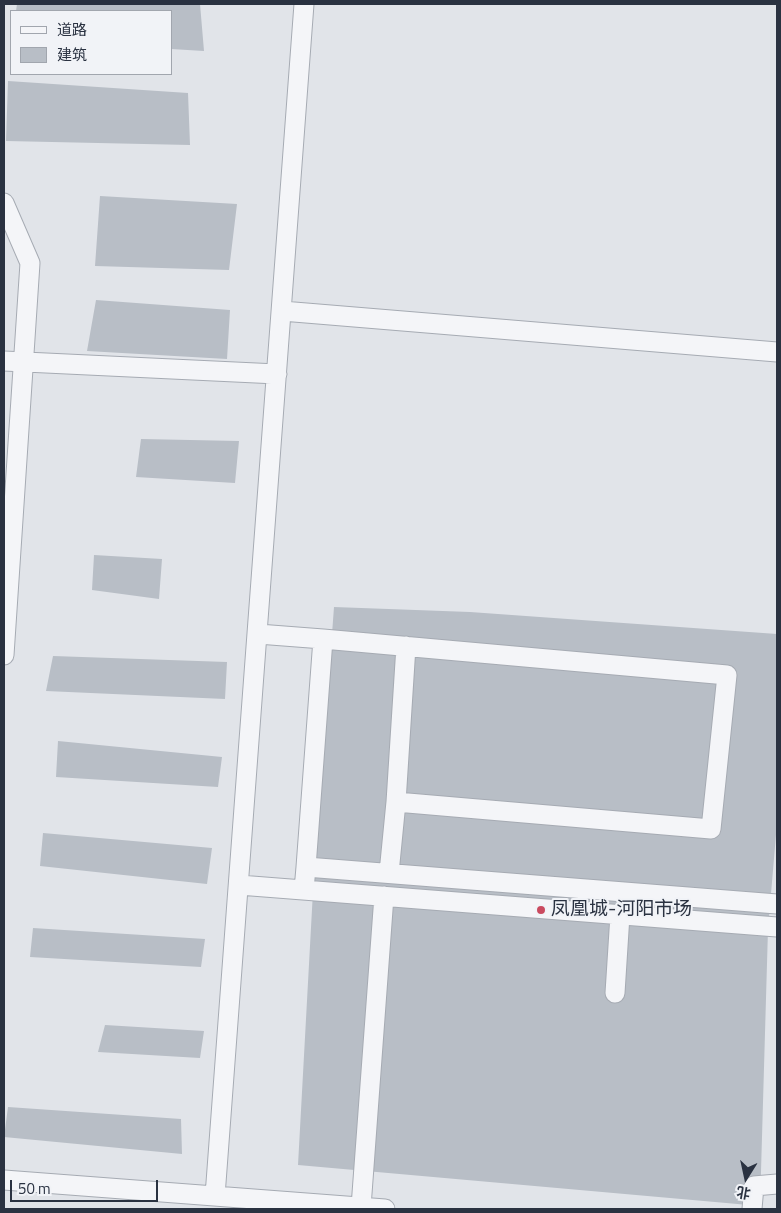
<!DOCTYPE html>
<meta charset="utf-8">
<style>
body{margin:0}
#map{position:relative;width:781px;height:1213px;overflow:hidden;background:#e1e4e9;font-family:"Titillium Web","Noto Sans SC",sans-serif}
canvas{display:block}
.frame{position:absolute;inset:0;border:5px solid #2a3241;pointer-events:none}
.legend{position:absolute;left:10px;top:10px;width:162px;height:65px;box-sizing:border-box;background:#f1f3f7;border:1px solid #a1a6ae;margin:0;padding:6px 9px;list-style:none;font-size:15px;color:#2a3241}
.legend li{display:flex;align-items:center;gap:10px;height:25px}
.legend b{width:25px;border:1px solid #a1a6ae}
.north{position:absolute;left:721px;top:1153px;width:50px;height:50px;-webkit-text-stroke:4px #f1f3f7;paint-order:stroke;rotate:190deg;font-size:14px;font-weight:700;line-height:20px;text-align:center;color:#2a3241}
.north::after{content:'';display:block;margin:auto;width:18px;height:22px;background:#2a3241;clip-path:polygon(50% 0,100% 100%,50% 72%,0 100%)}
.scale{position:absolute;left:10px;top:1180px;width:148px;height:22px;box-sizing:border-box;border:2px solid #2a3241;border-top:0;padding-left:6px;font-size:15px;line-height:18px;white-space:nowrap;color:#2a3241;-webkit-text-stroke:4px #f1f3f7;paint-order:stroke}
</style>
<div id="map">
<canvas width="781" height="1213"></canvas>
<div class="frame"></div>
<ul class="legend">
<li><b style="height:6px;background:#f4f5f8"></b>道路</li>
<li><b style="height:14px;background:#b8bec6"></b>建筑</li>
</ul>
<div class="north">北</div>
<div class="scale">50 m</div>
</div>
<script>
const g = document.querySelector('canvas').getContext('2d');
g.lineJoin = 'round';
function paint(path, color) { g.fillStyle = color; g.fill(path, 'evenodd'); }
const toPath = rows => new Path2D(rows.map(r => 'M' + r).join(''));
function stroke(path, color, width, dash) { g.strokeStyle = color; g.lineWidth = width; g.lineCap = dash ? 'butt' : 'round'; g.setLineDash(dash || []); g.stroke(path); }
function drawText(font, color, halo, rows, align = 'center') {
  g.font = font + ' "Titillium Web","Noto Sans SC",sans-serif'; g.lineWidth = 4; g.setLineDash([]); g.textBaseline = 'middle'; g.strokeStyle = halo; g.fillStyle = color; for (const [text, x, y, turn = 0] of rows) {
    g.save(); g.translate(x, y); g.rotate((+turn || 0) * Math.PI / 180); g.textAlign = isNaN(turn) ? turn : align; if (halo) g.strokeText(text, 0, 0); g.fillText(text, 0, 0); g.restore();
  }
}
paint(toPath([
 [17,4,200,4,204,51,171,49,171,11,16,11],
 [8,81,188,93,190,145,6,141],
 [100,196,237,204,229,270,95,266],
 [96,300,230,310,227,359,87,351],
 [141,439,239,441,235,483,136,477],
 [94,555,162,559,159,599,92,590],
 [334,607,470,612,777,634,777,823,768,929,760,1206,298,1165,313,891],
 [53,656,227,662,225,699,46,691],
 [58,741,222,757,218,787,56,777],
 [43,833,212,848,207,884,40,866],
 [33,928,205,939,201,967,30,957],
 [105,1025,204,1031,200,1058,98,1052],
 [8,1107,181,1119,182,1154,4,1137]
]), '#b8bec6');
const minor = toPath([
 [4,203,30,263,4,655],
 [282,311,777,352],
 [4,361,277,374],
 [258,634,323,639,306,867],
 [323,639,727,675,711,829,396,802,389,873],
 [396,802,406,646],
 [239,885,777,927],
 [304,890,306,867,777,904],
 [615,993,620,915],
 [4,1180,385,1209],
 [215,1196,304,4],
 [361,1207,384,896],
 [752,1209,754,1186,777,1184]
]);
stroke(minor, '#a6abb3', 21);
stroke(minor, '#f4f5f8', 19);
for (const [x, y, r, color] of [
 [541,910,5,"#ca4a5f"]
]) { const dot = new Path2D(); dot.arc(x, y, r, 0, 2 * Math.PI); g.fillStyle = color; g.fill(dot); stroke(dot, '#f1f3f7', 2); }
drawText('19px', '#2a3241', '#f1f3f7', [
 ["凤凰城-河阳市场",551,910]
], 'left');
</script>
